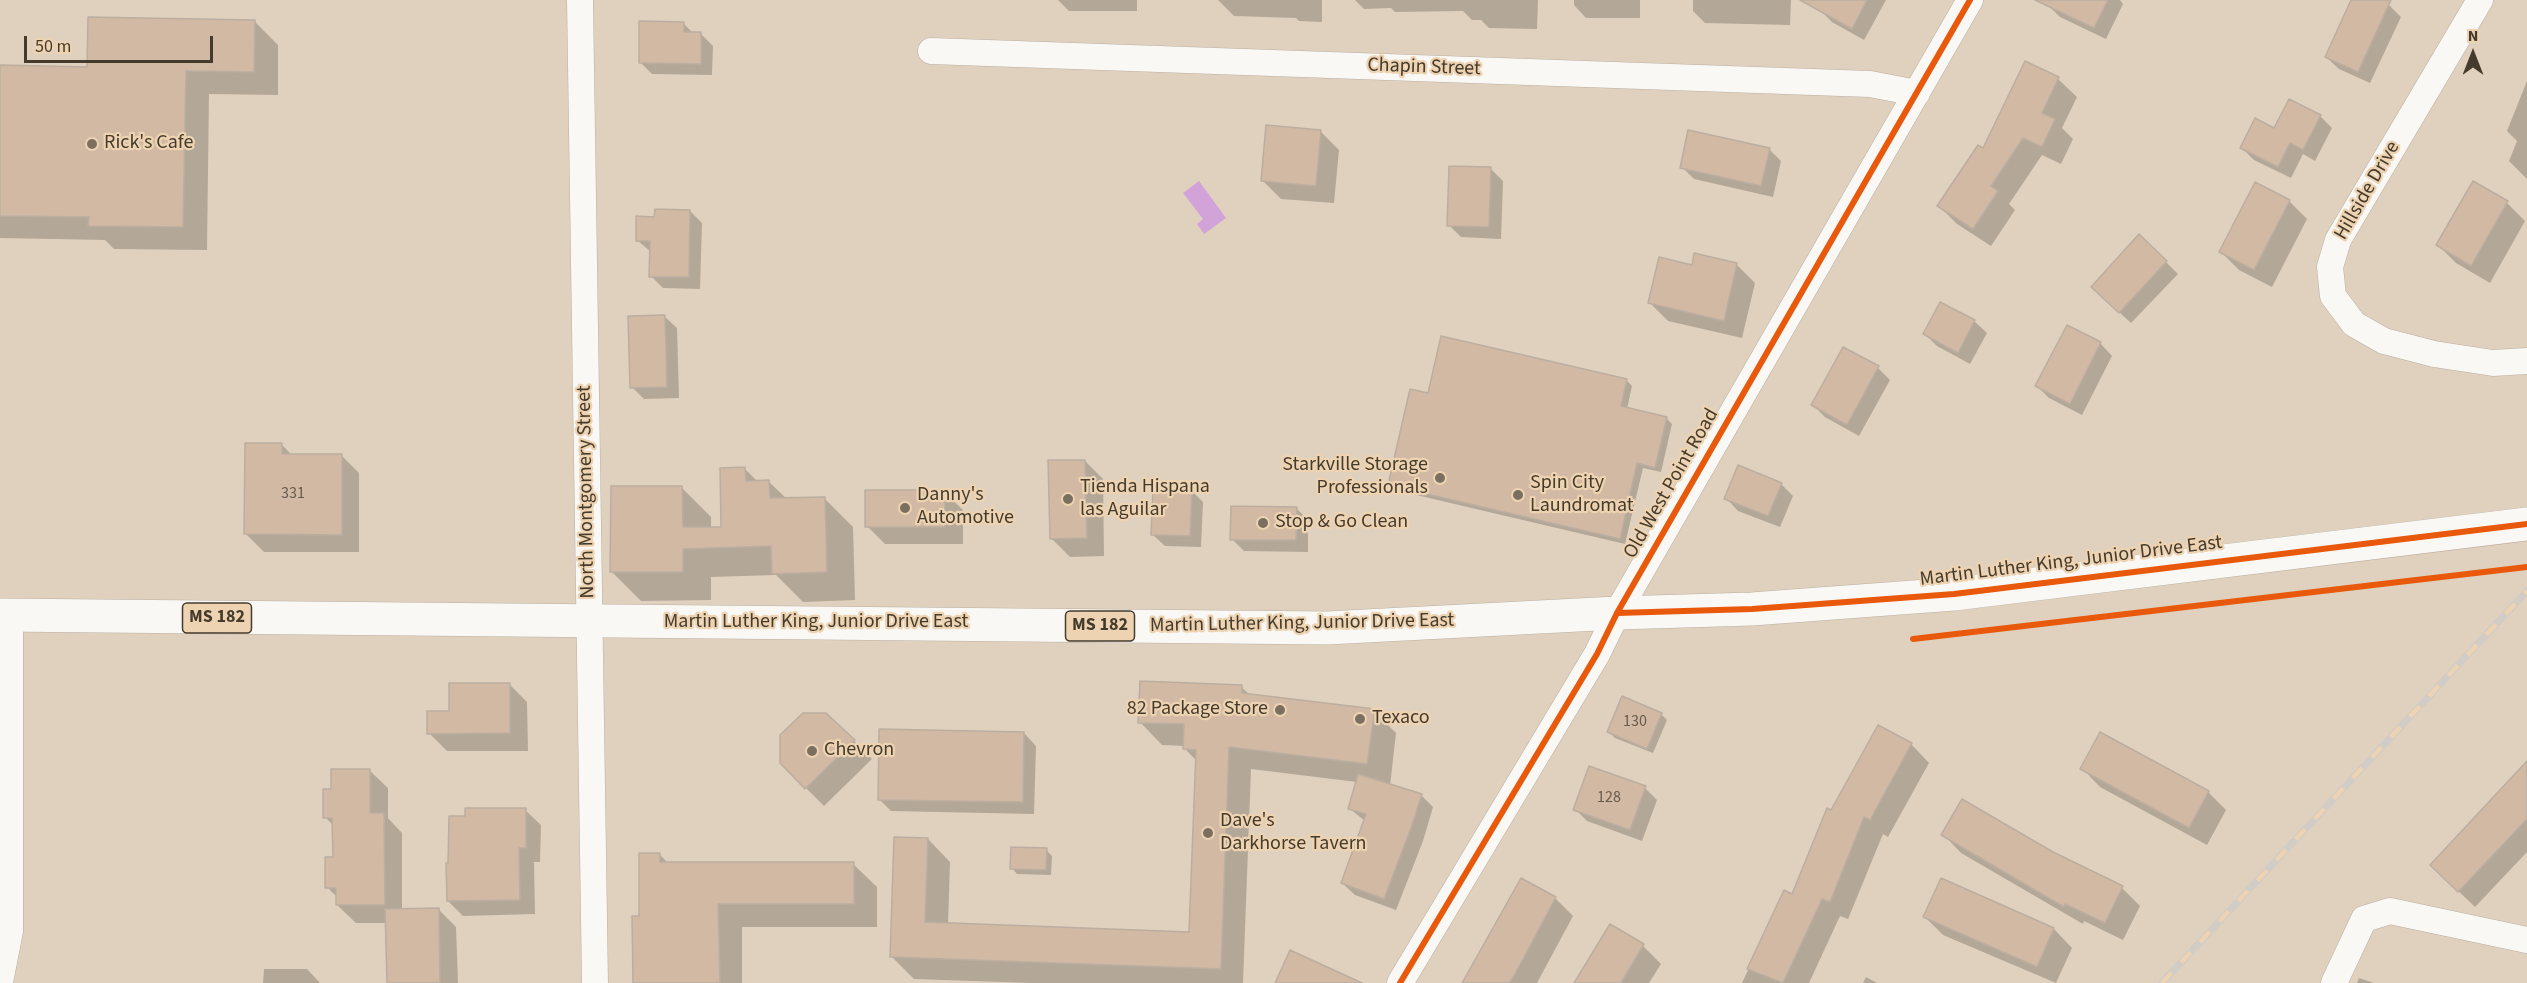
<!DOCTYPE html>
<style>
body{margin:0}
#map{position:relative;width:2527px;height:983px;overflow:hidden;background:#e0d1be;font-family:"Source Sans 3",sans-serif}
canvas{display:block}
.north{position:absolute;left:2443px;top:24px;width:60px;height:60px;-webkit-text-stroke:4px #edd3b1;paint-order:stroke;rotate:0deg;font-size:16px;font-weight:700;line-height:24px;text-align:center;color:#453b2d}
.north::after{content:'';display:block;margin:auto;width:21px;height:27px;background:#453b2d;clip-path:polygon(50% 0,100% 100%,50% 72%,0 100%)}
.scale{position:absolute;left:24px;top:36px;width:189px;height:27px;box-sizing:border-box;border:3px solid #453b2d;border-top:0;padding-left:8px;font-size:18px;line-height:21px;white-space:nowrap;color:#453b2d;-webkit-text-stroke:4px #edd3b1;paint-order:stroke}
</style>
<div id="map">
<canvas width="2527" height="983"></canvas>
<div class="north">N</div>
<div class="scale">50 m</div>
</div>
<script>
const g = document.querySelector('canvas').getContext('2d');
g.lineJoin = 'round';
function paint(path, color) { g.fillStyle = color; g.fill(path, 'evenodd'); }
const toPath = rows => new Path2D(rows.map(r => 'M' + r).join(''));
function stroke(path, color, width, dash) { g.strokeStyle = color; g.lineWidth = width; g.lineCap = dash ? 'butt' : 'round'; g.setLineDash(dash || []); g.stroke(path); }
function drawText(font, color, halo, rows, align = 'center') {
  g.font = font + ' "Source Sans 3",sans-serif'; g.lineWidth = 4.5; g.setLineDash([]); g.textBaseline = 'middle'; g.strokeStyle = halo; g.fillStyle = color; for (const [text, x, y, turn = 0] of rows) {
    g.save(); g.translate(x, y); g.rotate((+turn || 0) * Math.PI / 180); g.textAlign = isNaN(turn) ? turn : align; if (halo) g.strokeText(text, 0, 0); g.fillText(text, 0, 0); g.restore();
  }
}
paint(toPath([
 [1199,181,1226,218,1204,234,1197,224,1203,219,1183,193]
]), '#d1a3d8');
paint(toPath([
 [1058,0,1137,0,1137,11,1069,11],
 [1218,0,1322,0,1322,22,1299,21,1296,18,1234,16],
 [1355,0,1538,0,1537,29,1489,28,1481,20,1472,20,1463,11,1395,12,1391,8,1364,9],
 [1574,0,1640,0,1640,18,1586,18,1574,5],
 [1693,0,1791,0,1790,25,1705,23,1693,11],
 [1826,0,1886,0,1864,40,1832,22,1820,10],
 [2050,0,2120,0,2123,4,2106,39,2060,17,2048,5],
 [2353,0,2379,0,2389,5,2401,17,2370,83,2339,69,2326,57],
 [254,21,278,45,278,95,209,94,207,250,114,249,105,240,0,238,0,67,89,68],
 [683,23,694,34,701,34,713,46,712,75,652,74,640,62],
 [2026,63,2058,79,2077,97,2062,128,2073,139,2061,164,2042,155,2009,204,2015,210,1991,246,1957,224,1939,206,1983,151],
 [2527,81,2527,179,2509,161,2517,141,2507,131],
 [2320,116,2332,128,2315,161,2303,154,2291,178,2254,160,2242,148,2275,130],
 [1320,131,1339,150,1334,203,1281,199,1262,180],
 [1769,149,1781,161,1773,197,1694,179,1682,167],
 [1491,169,1503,181,1501,239,1461,237,1449,225],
 [2473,183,2507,203,2525,221,2490,283,2456,263,2438,245],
 [2289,201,2307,219,2272,287,2239,270,2221,252],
 [690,211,702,223,700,289,663,288,651,276,651,252,637,240,656,218],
 [2166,262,2178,274,2131,323,2105,299],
 [1737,265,1755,283,1742,338,1668,321,1650,303],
 [1941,304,1974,321,1987,333,1970,364,1937,346,1925,334],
 [664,316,677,328,679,398,644,399,632,387],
 [2100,343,2112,356,2082,415,2049,398,2037,386],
 [1878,368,1890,380,1859,436,1825,417,1813,405],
 [1627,381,1632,386,1627,409,1666,418,1672,424,1661,472,1643,468,1625,544,1395,490,1389,485,1429,395],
 [281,444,292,455,341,455,359,473,359,552,264,552,246,534],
 [1085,461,1103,479,1104,556,1070,557,1052,539],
 [745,469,758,482,769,482,787,499,824,498,853,527,855,600,803,602,776,575,711,577,711,600,641,601,612,572,682,488,711,517,711,528,723,528],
 [1781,484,1793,496,1780,527,1738,511,1726,498],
 [1191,490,1203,502,1201,547,1165,546,1152,534],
 [944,492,963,510,963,544,885,544,867,526],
 [1296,508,1308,520,1308,552,1244,551,1232,539],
 [509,684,527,702,528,751,447,751,429,733],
 [1241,687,1250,695,1374,711,1396,733,1390,786,1421,795,1433,807,1423,841,1396,910,1355,895,1342,883,1365,821,1349,808,1357,782,1251,769,1243,983,1032,983,914,979,891,956,928,839,950,862,948,925,1191,934,1197,761,1185,749,1185,746,1162,745,1140,722],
 [1661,714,1667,720,1653,753,1615,738,1609,732],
 [1024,733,1036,746,1034,814,891,811,879,799],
 [854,741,872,759,824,806,806,788],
 [1911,744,1929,763,1888,837,1883,834,1848,919,1840,916,1809,983,1742,983,1785,892,1793,896,1832,812],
 [2527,763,2527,852,2475,907,2448,881],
 [2082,768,2208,792,2226,810,2207,845,2100,787],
 [369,770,388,788,388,818,402,833,402,910,438,909,456,927,458,983,388,983,387,923,356,923,337,905,337,897,327,887,334,858,334,826,325,817,333,790],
 [1645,788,1657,800,1642,841,1587,821,1575,809],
 [525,810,541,825,540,862,534,862,535,914,463,916,448,901,450,865,466,818],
 [1943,834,2052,853,2122,888,2140,906,2123,940,2084,921,2083,924,1961,853],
 [1046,850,1052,856,1051,875,1017,874,1012,868],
 [660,855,668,863,853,864,877,887,877,927,742,927,742,983,635,983,641,917],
 [1941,880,2054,929,2072,948,2056,983,1943,935,1925,917],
 [1555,898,1573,916,1537,983,1464,983],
 [1643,946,1661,964,1649,983,1576,983],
 [264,969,307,969,320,983,263,983],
 [1866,977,1877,983,1863,983],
 [2359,978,2374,983,2357,983]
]), '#0003');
const building = toPath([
 [1800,0,1867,0,1852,29,1800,0],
 [2035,0,2108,0,2094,28,2035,0],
 [2351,0,2391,0,2358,72,2325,57,2351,0],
 [88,17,255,20,254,72,186,71,183,227,88,226,89,217,0,216,0,65,87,67,88,17],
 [639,21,684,22,684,32,701,32,701,64,639,63,639,21],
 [2025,61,2059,77,2042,113,2055,119,2042,147,2023,138,1991,186,1998,191,1973,229,1937,206,1978,145,1983,148,2025,61],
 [2289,99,2321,115,2303,150,2290,143,2278,167,2240,148,2255,118,2274,128,2289,99],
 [1266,125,1321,130,1316,186,1261,181,1266,125],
 [1688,130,1770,148,1761,186,1680,168,1688,130],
 [1449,166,1491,167,1489,227,1447,226,1449,166],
 [2473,181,2508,201,2471,266,2436,245,2473,181],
 [2255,182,2290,200,2254,270,2219,252,2255,182],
 [655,209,690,210,689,277,649,277,650,241,636,241,636,216,654,217,655,209],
 [2139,234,2167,261,2119,313,2091,287,2139,234],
 [1694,253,1737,263,1724,321,1648,303,1659,257,1692,265,1694,253],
 [1940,302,1975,320,1958,353,1923,334,1940,302],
 [665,315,667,387,630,388,628,316,665,315],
 [2067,325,2101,342,2070,404,2035,386,2067,325],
 [1441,336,1627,379,1621,406,1667,417,1655,468,1637,463,1620,539,1388,485,1410,389,1428,393,1441,336],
 [1843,347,1879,366,1847,425,1811,405,1843,347],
 [245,443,282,443,282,454,342,454,342,535,244,534,245,443],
 [1048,460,1085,460,1087,538,1050,539,1048,460],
 [1738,465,1782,483,1768,516,1724,499,1738,465],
 [745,467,746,481,769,480,770,498,825,497,827,572,772,574,771,546,683,549,683,572,610,572,611,486,682,486,683,527,721,527,720,468,745,467],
 [1153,488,1192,489,1190,536,1151,535,1153,488],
 [865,490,945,490,945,527,865,527,865,490],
 [1231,506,1297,507,1296,540,1230,540,1231,506],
 [1140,681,1242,685,1242,693,1375,709,1367,764,1229,747,1221,969,890,957,894,837,928,838,925,922,1189,932,1196,750,1183,749,1184,724,1138,723,1140,681],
 [449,683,510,683,510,733,427,734,427,711,449,711,449,683],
 [1622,696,1662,713,1647,749,1607,732,1622,696],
 [803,713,826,713,855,740,805,789,780,763,780,735,803,713],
 [1878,725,1912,743,1870,820,1864,817,1830,902,1822,899,1783,983,1747,969,1784,890,1792,894,1827,808,1831,810,1878,725],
 [879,729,1024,732,1023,802,878,800,879,729],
 [2100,732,2209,791,2189,828,2080,769,2100,732],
 [2527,761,2527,819,2458,892,2430,865,2527,761],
 [1589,766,1646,786,1630,830,1573,810,1589,766],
 [331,769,370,769,370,813,384,813,385,905,336,905,336,888,325,888,325,857,333,857,332,818,323,818,323,789,331,789,331,769],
 [1358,774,1422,794,1411,828,1384,899,1341,883,1366,814,1348,809,1358,774],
 [1962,799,2053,852,2123,886,2105,923,2065,904,2064,907,1941,835,1962,799],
 [465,808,526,808,526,848,519,848,520,900,447,901,446,863,448,863,449,816,465,816,465,808],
 [1011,847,1047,848,1046,870,1010,869,1011,847],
 [639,853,660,853,660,862,854,862,854,904,718,904,720,983,633,983,632,916,639,916,639,853],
 [1521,878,1556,897,1514,976,1509,983,1462,983,1521,878],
 [1941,878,2054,928,2037,967,1923,917,1941,878],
 [439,908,440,983,387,983,385,909,439,908],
 [1610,924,1644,944,1621,983,1574,983,1610,924],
 [1290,950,1362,983,1275,983,1290,950]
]);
paint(building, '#d1b9a4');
stroke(building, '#bbaea1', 1.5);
const minor = toPath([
 [580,0,595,983],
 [2480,0,2338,240,2330,267,2333,296,2354,324,2384,341,2434,354,2493,363,2527,361],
 [931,51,1870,84,1917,93],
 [0,982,10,931,10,615],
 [1400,983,1597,654,1617,613,1970,0],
 [2334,983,2364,919,2390,911,2527,940]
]);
const major = toPath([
 [0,615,1327,628,1617,613,1752,609,1954,594,2527,524]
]);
stroke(minor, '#baaea0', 27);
stroke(major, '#baaea0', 34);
stroke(minor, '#faf8f5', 26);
stroke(major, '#faf8f5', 33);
const rail = toPath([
 [2162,983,2527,591]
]);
stroke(rail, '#d1ccc6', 7);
stroke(rail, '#edd3b1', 4.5, [14]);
stroke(toPath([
 [1617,613,1752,609,1954,594,2527,524],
 [1913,639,2527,567],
 [1400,983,1597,654,1617,613,1970,0]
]), '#e8590c', 6);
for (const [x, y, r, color] of [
 [92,144,6,"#7b7060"],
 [1440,478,6,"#7b7060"],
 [1518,495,6,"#7b7060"],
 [1068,499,6,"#7b7060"],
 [905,508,6,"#7b7060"],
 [1263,523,6,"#7b7060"],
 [1280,710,6,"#7b7060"],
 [1360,719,6,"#7b7060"],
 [812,751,6,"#7b7060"],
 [1208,833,6,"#7b7060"]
]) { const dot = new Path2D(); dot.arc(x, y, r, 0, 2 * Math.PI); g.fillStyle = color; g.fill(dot); stroke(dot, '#edd3b1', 2); }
drawText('16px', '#685a4b', null, [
 ["331",293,494],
 ["130",1635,722],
 ["128",1609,798]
]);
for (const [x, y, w] of [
 [217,618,69],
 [1100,626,69]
]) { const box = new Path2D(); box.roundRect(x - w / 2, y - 15, w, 30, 4.5); g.fillStyle = '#edd3b1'; g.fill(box); stroke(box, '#453b2d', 1.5); }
drawText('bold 18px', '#453b2d', null, [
 ["MS 182",217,618],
 ["MS 182",1100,626]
]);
drawText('20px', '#453b2d', '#edd3b1', [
 ["Chapin Street",1424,68,2],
 ["Hillside Drive",2368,191,-60],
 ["Old West Point Road",1672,484,-60],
 ["North Montgomery Street",587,492,-91],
 ["Martin Luther King, Junior Drive East",2071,562,-7],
 ["Martin Luther King, Junior Drive East",816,623],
 ["Martin Luther King, Junior Drive East",1302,624,-1]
]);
drawText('20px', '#453b2d', '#edd3b1', [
 ["Rick's Cafe",104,144],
 ["Starkville Storage",1428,466,"right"],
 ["Professionals",1428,489,"right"],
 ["Spin City",1530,484],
 ["Laundromat",1530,507],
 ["Tienda Hispana",1080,488],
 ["las Aguilar",1080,511],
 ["Danny's",917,496],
 ["Automotive",917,519],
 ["Stop & Go Clean",1275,523],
 ["82 Package Store",1268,710,"right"],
 ["Texaco",1372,719],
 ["Chevron",824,751],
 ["Dave's",1220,822],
 ["Darkhorse Tavern",1220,845]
], 'left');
</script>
